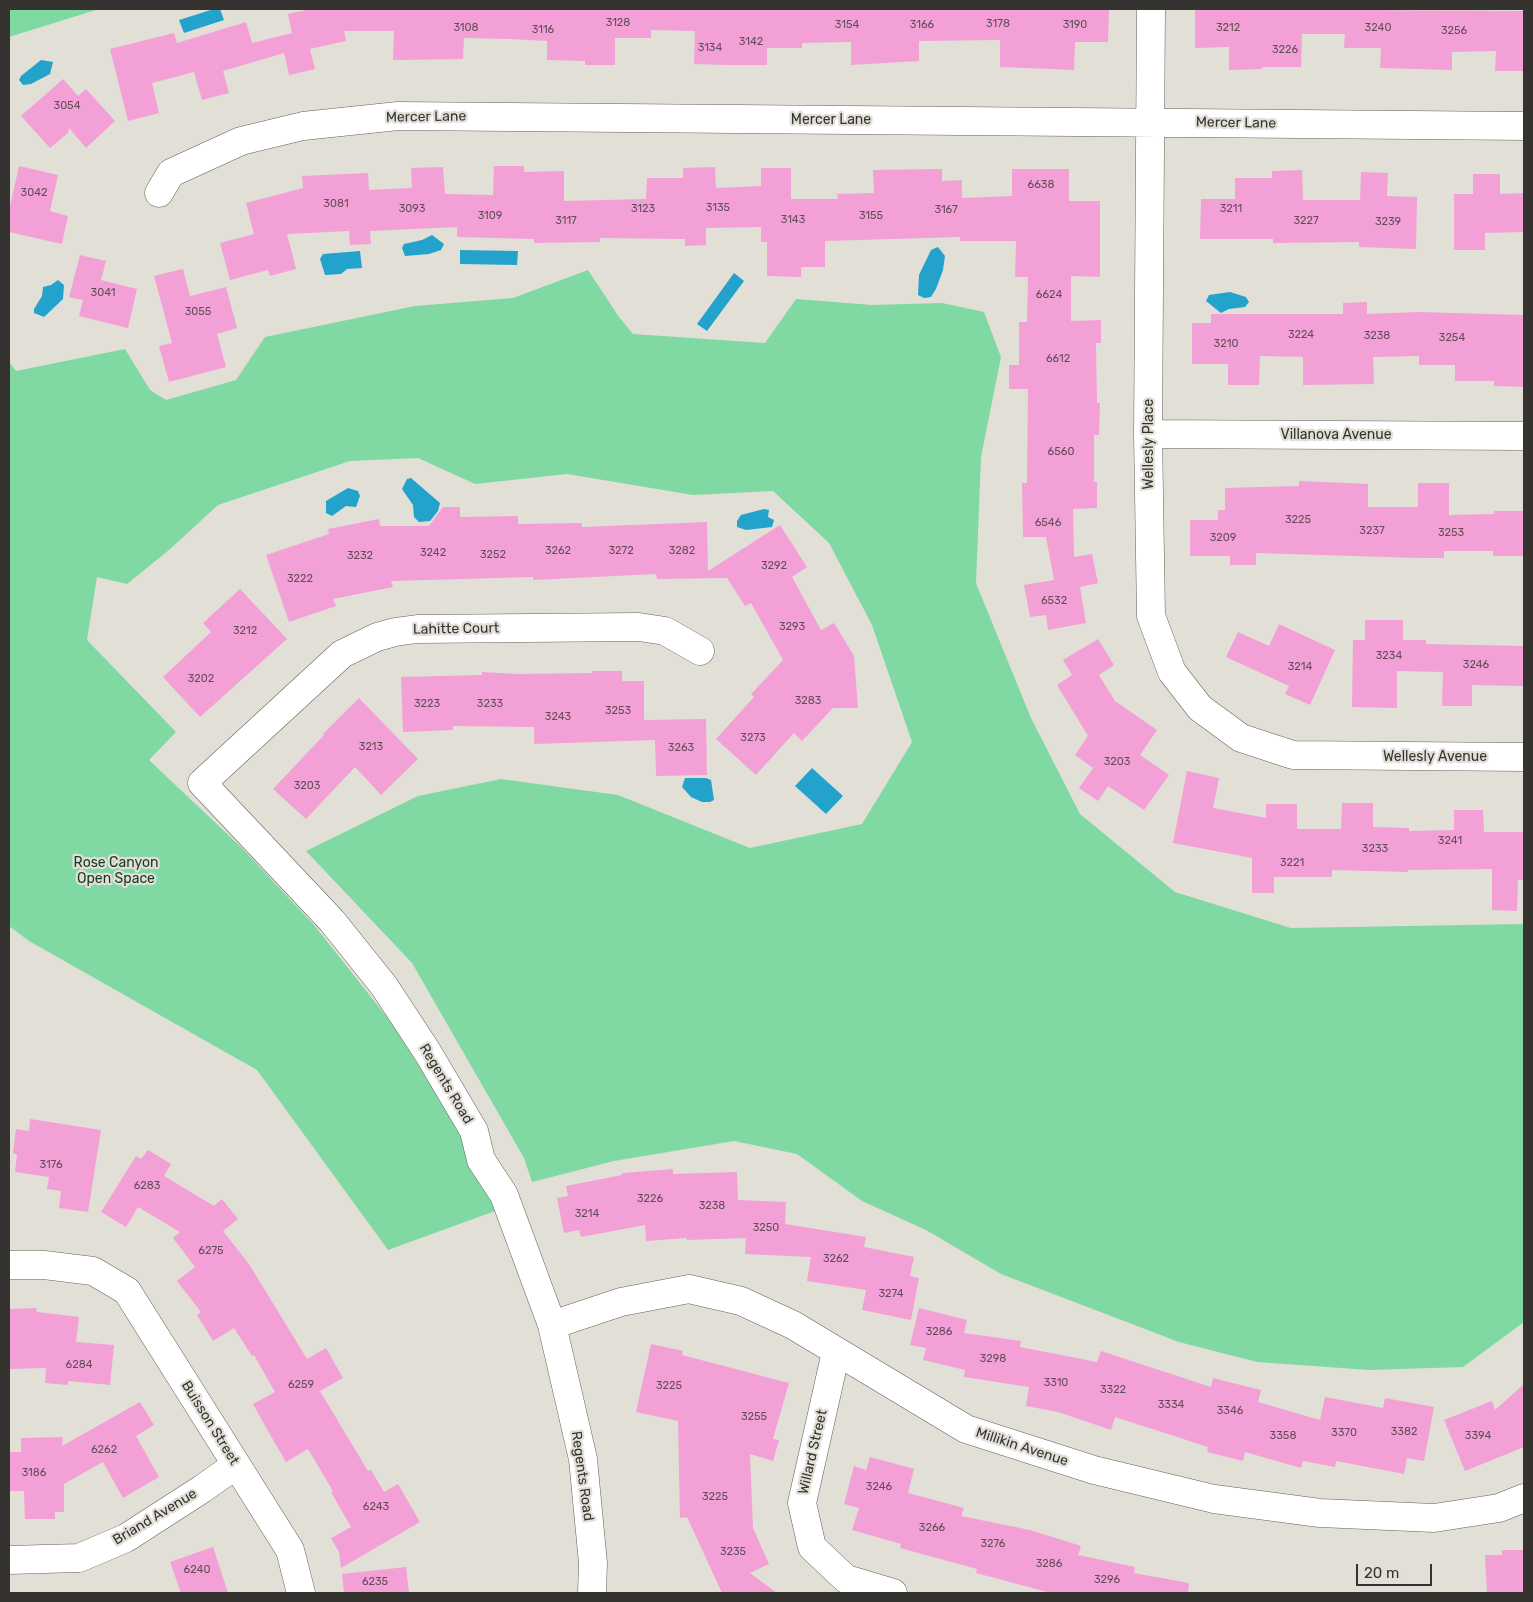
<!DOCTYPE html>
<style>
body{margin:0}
#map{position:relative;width:1533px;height:1602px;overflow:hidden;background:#e2dfd7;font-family:Rubik,sans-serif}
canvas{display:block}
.frame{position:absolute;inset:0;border:10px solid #343330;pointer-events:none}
.scale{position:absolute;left:1356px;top:1564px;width:76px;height:22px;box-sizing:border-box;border:2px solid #343330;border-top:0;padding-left:6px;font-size:15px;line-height:18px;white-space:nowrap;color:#343330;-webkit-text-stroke:4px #e2dfd7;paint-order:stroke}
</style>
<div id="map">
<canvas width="1533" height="1602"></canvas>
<div class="frame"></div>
<div class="scale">20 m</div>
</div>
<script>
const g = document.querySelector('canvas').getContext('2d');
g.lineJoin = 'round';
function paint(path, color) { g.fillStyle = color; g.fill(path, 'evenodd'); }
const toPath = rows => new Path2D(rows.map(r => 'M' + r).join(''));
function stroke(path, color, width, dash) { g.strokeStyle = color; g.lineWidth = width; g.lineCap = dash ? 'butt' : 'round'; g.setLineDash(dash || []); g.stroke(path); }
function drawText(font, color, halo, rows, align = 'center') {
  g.font = font + ' Rubik,sans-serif'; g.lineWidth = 4.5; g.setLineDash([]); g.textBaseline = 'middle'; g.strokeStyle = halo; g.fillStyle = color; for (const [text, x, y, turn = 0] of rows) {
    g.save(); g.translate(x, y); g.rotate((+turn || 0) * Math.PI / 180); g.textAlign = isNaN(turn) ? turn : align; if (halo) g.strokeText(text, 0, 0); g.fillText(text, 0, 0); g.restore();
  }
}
paint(toPath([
 [9,9,99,9,9,37],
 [588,270,619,317,633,334,765,343,796,299,872,305,942,303,984,312,1001,357,981,457,976,583,1031,718,1080,814,1175,892,1291,928,1524,924,1524,1322,1463,1367,1370,1370,1257,1362,1179,1342,1001,1274,926,1230,862,1201,797,1154,734,1141,614,1161,532,1182,524,1158,412,963,306,851,418,796,501,779,618,795,750,848,862,824,912,742,872,625,829,543,773,491,693,495,567,474,475,484,418,458,350,461,218,505,169,550,127,584,97,577,87,640,176,732,149,760,242,848,314,925,394,1026,460,1132,495,1211,388,1250,257,1070,29,941,9,926,9,362,16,371,125,349,150,390,166,400,236,380,265,337,415,306,513,298]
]), '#80d9a2');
paint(toPath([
 [214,9,220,9,224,20,184,33,179,20],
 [41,60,53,62,50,74,31,84,23,85,19,80,21,76],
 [432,235,444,244,441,250,429,254,405,256,402,248,404,244,422,240],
 [938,247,945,256,943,270,936,289,931,297,924,298,918,295,919,275,931,250],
 [460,250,518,251,517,265,460,264],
 [360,251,362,268,347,269,341,274,325,275,320,259,323,254],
 [734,273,744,281,707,331,697,324],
 [58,280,64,285,63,299,44,317,34,313,34,309,42,296,43,287,51,285],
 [1230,292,1246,297,1249,302,1245,307,1229,309,1221,313,1206,301,1209,295],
 [411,478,440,503,438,511,430,521,419,522,414,517,413,505,402,489,407,479],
 [348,488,358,491,360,496,356,507,346,506,332,516,326,513,326,501],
 [764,509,769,510,768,517,774,520,772,527,746,530,737,527,737,521,741,515],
 [812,768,843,796,826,814,795,786],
 [685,778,706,778,711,780,714,800,710,802,702,802,691,797,682,787]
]), '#23a2cb');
paint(toPath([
 [311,9,1109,9,1108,42,1075,42,1074,70,1000,67,1000,40,919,41,919,61,851,65,851,42,802,43,802,48,767,48,767,65,726,65,694,64,695,31,651,30,651,38,615,38,615,65,585,65,585,61,547,60,547,41,509,39,464,38,463,59,393,60,394,31,344,31,346,41,310,49,315,69,289,75,284,53,223,71,229,93,202,100,194,72,152,83,159,113,128,121,110,49,174,33,177,43,246,22,252,43,292,33,288,14],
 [1195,9,1524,11,1524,71,1495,71,1496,51,1452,52,1452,70,1380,68,1381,48,1344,48,1345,34,1302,34,1301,67,1262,67,1262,69,1229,70,1229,47,1195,48],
 [63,79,78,96,86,89,115,121,86,148,69,128,68,133,50,148,21,116],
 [19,166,58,175,50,211,68,216,62,244,9,232,9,211],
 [494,166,524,166,524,172,564,171,564,201,646,199,647,178,683,178,683,168,715,167,716,188,761,186,761,168,791,168,791,199,838,199,837,194,874,193,873,170,942,169,942,181,962,180,962,198,1012,196,1012,169,1069,169,1069,201,1100,201,1100,277,1071,276,1071,321,1101,320,1101,343,1096,343,1097,403,1100,403,1099,435,1094,435,1094,482,1097,482,1097,508,1073,509,1074,557,1092,554,1098,583,1080,587,1086,623,1048,630,1046,615,1030,617,1024,585,1054,580,1046,537,1023,537,1022,483,1027,483,1028,389,1009,389,1009,365,1019,365,1019,322,1027,322,1028,277,1015,277,1016,241,960,241,960,237,825,241,825,267,801,267,801,277,767,276,767,242,761,242,761,227,706,228,706,245,685,246,685,239,600,238,600,242,534,243,534,239,457,237,457,227,370,231,371,244,350,245,349,231,287,234,296,269,270,276,268,270,230,280,220,243,254,234,246,203,303,188,302,176,368,173,369,190,412,188,411,168,443,167,445,194,493,195],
 [1302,170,1303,200,1360,200,1361,172,1388,173,1387,196,1417,197,1416,249,1359,247,1359,242,1273,243,1273,239,1200,239,1201,199,1235,199,1235,178,1272,178,1272,171],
 [1473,174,1500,174,1500,194,1524,193,1524,232,1485,233,1485,250,1454,250,1454,194,1473,194],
 [80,255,106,261,101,280,137,289,128,328,79,316,83,300,69,297],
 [183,269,190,296,226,287,237,328,217,334,226,367,169,382,159,346,172,343,154,276],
 [1367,302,1367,314,1419,312,1524,315,1524,387,1494,386,1494,381,1455,381,1455,365,1419,365,1419,356,1373,357,1374,384,1303,385,1303,357,1260,356,1259,385,1228,385,1228,364,1192,364,1192,323,1211,323,1211,314,1343,314,1343,303],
 [1299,481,1368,484,1368,507,1418,507,1418,483,1449,483,1449,515,1494,514,1494,511,1524,511,1524,556,1493,556,1493,551,1444,551,1444,558,1419,558,1256,553,1256,565,1230,565,1230,556,1190,556,1190,520,1218,520,1218,510,1225,510,1225,488,1299,486],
 [443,507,460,507,460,517,518,516,518,524,582,523,582,527,707,522,708,571,780,525,807,567,792,577,821,630,834,623,854,656,858,708,833,708,802,741,794,733,756,775,716,739,754,697,751,694,783,660,751,603,745,606,727,578,657,579,656,574,533,580,533,577,391,581,393,587,333,599,336,606,289,622,266,555,329,534,328,529,379,519,380,526,429,526],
 [240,589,287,639,200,717,163,677,211,632,203,623],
 [1365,620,1403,620,1403,640,1426,640,1426,644,1524,646,1524,686,1472,685,1472,706,1442,706,1443,672,1397,671,1397,708,1352,707,1353,640,1365,640],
 [1279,624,1335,650,1310,705,1285,694,1289,686,1226,657,1238,632,1269,646],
 [1098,639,1114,665,1099,675,1115,701,1157,730,1140,755,1169,775,1144,810,1108,786,1098,801,1079,788,1093,768,1075,755,1088,736,1057,685,1072,675,1063,660],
 [592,671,622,671,622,681,644,681,644,720,706,719,707,775,656,776,655,740,534,744,534,727,453,726,453,730,403,732,401,677,482,675,482,672,518,674,592,673],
 [359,698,418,759,381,795,355,767,306,819,273,789,324,735,323,734],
 [1187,771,1219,778,1213,808,1266,818,1266,804,1297,804,1297,829,1341,829,1342,803,1373,803,1373,827,1409,828,1409,831,1454,830,1454,810,1483,810,1484,832,1524,832,1524,880,1518,880,1517,911,1492,910,1492,869,1408,870,1408,872,1332,870,1332,877,1274,877,1274,893,1252,893,1252,858,1173,843],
 [30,1119,101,1130,88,1212,59,1208,61,1191,47,1189,49,1177,15,1172,17,1155,13,1153,16,1129,29,1131],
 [148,1150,171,1164,164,1176,214,1206,222,1199,238,1219,223,1231,249,1264,307,1359,326,1348,343,1378,320,1391,368,1471,371,1470,384,1492,398,1484,420,1522,341,1568,339,1552,331,1538,351,1527,331,1492,333,1491,308,1449,286,1462,272,1438,253,1404,275,1392,254,1355,252,1356,234,1328,213,1341,197,1315,201,1312,177,1281,195,1267,173,1238,180,1232,138,1207,126,1227,101,1212,136,1156,141,1159],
 [673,1169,673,1174,737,1172,738,1200,786,1202,785,1224,866,1237,864,1247,914,1257,910,1276,919,1278,911,1320,862,1310,866,1290,807,1281,811,1257,745,1254,746,1238,687,1240,687,1238,646,1241,645,1225,581,1237,579,1230,564,1233,557,1198,568,1196,566,1186,622,1175,622,1173],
 [36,1308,37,1312,79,1317,76,1342,114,1345,110,1385,68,1381,68,1385,45,1383,46,1368,9,1369,9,1309],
 [919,1308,967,1320,964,1333,1021,1341,1020,1347,1097,1362,1101,1351,1211,1387,1213,1378,1261,1390,1258,1402,1320,1420,1325,1397,1383,1408,1385,1398,1434,1407,1424,1461,1407,1458,1404,1474,1336,1461,1335,1467,1303,1461,1301,1468,1245,1452,1243,1461,1207,1452,1208,1447,1115,1417,1111,1430,1058,1412,1026,1406,1029,1387,964,1377,965,1370,923,1360,926,1348,910,1345],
 [651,1344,683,1351,682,1355,789,1383,773,1439,779,1440,773,1461,750,1454,753,1528,769,1564,750,1573,777,1593,722,1593,687,1517,680,1518,678,1421,636,1412],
 [1524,1384,1524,1447,1465,1471,1444,1420,1492,1401,1495,1410],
 [140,1402,154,1425,136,1436,159,1477,123,1498,103,1462,64,1484,64,1512,55,1512,55,1519,25,1519,24,1491,9,1491,9,1452,21,1452,21,1438,63,1437,62,1446],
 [870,1457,914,1469,908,1493,964,1508,961,1516,1030,1530,1081,1546,1078,1555,1135,1567,1134,1573,1189,1583,1188,1593,1051,1593,976,1573,977,1569,900,1548,901,1544,852,1530,859,1508,844,1504,854,1466,866,1470],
 [213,1547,228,1593,181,1593,170,1562],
 [1502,1550,1524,1550,1524,1593,1487,1593,1485,1555,1502,1555],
 [406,1567,409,1593,344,1593,342,1574]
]), '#f3a0d7');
const minor = toPath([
 [1151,9,1148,434,1151,616,1172,672,1200,708,1241,738,1293,755,1524,757],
 [159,193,171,173,241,141,303,126,398,116,1524,126],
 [1148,434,1524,436],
 [9,1265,44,1265,93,1271,127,1291,290,1550,301,1593],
 [552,1325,621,1302,689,1289,741,1301,793,1325,966,1429,1094,1470,1214,1499,1320,1513,1434,1518,1499,1508,1524,1498],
 [836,1352,802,1503,812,1547,846,1579,893,1593],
 [9,1560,79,1558,126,1538,202,1489,236,1465],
 [592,1593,593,1563,583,1459,552,1325,504,1195,481,1160,474,1131,428,1053,384,986,332,921,202,783,342,654,377,637,395,632,417,629,639,627,665,631,700,651]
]);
stroke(minor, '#64615a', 29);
stroke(minor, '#fff', 28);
drawText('11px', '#644e5a', null, [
 ["3128",618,23],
 ["3178",998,24],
 ["3154",847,25],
 ["3166",922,25],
 ["3190",1075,25],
 ["3108",466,28],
 ["3212",1228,28],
 ["3240",1378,28],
 ["3116",543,30],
 ["3256",1454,31],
 ["3142",751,42],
 ["3134",710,48],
 ["3226",1285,50],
 ["3054",67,106],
 ["6638",1041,185],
 ["3042",34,193],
 ["3081",336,204],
 ["3135",718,208],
 ["3093",412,209],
 ["3123",643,209],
 ["3211",1231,209],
 ["3167",946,210],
 ["3109",490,216],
 ["3155",871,216],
 ["3143",793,220],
 ["3117",566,221],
 ["3227",1306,221],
 ["3239",1388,222],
 ["3041",103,293],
 ["6624",1049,295],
 ["3055",198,312],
 ["3224",1301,335],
 ["3238",1377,336],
 ["3254",1452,338],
 ["3210",1226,344],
 ["6612",1058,359],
 ["6560",1061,452],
 ["3225",1298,520],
 ["6546",1048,523],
 ["3237",1372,531],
 ["3253",1451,533],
 ["3209",1223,538],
 ["3262",558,551],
 ["3272",621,551],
 ["3282",682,551],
 ["3242",433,553],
 ["3252",493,555],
 ["3232",360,556],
 ["3292",774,566],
 ["3222",300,579],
 ["6532",1054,601],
 ["3293",792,627],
 ["3212",245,631],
 ["3234",1389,656],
 ["3246",1476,665],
 ["3214",1300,667],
 ["3202",201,679],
 ["3283",808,701],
 ["3223",427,704],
 ["3233",490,704],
 ["3253",618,711],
 ["3243",558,717],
 ["3273",753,738],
 ["3213",371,747],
 ["3263",681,748],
 ["3203",1117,762],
 ["3203",307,786],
 ["3241",1450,841],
 ["3233",1375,849],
 ["3221",1292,863],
 ["3176",51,1165],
 ["6283",147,1186],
 ["3226",650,1199],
 ["3238",712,1206],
 ["3214",587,1214],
 ["3250",766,1228],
 ["6275",211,1251],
 ["3262",836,1259],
 ["3274",891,1294],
 ["3286",939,1332],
 ["3298",993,1359],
 ["6284",79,1365],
 ["3310",1056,1383],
 ["6259",301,1385],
 ["3225",669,1386],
 ["3322",1113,1390],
 ["3334",1171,1405],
 ["3346",1230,1411],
 ["3255",754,1417],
 ["3382",1404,1432],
 ["3370",1344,1433],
 ["3358",1283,1436],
 ["3394",1478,1436],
 ["6262",104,1450],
 ["3186",34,1473],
 ["3246",879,1487],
 ["3225",715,1497],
 ["6243",376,1507],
 ["3266",932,1528],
 ["3276",993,1544],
 ["3235",733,1552],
 ["3286",1049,1564],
 ["6240",197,1570],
 ["3296",1107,1580],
 ["6235",375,1582]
]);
drawText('14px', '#343330', '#e2dfd7', [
 ["Mercer Lane",426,117,-1],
 ["Mercer Lane",831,120],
 ["Mercer Lane",1236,123,1],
 ["Villanova Avenue",1336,435],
 ["Wellesly Place",1149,444,-90],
 ["Lahitte Court",456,629,-1],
 ["Wellesly Avenue",1435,757],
 ["Regents Road",446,1084,59],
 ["Buisson Street",210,1423,58],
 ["Millikin Avenue",1022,1447,18],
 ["Willard Street",813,1452,-77],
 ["Regents Road",582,1476,82],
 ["Briand Avenue",155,1517,-31]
]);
drawText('14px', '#133a24', '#e2dfd7', [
 ["Rose Canyon",116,863],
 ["Open Space",116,879]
]);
</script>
